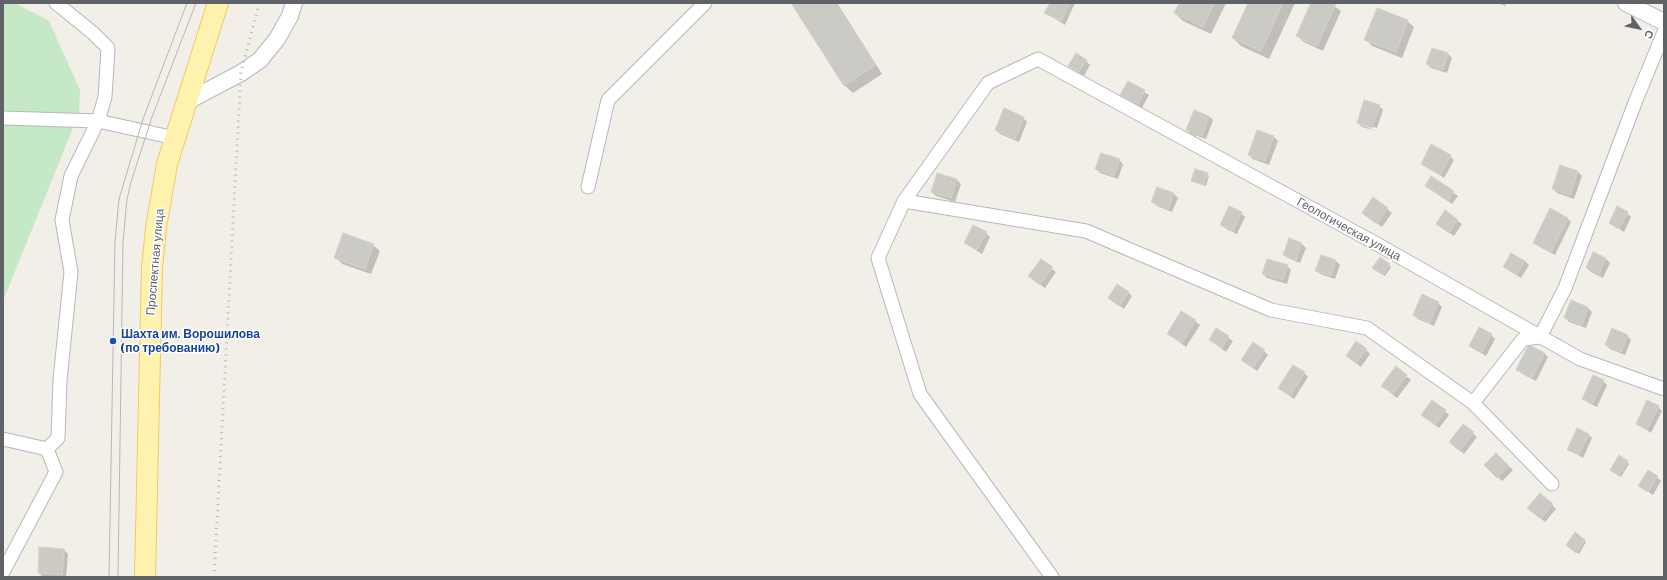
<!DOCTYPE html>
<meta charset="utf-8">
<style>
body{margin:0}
#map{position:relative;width:1667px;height:580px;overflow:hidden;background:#f1efe8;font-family:Barlow,sans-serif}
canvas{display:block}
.frame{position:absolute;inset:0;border:4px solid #5f6368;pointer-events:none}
.north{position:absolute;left:1619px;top:8px;width:40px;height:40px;-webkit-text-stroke:3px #fff;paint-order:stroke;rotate:123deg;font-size:11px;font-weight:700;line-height:16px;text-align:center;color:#5f6368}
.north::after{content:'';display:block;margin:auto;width:14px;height:18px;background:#5f6368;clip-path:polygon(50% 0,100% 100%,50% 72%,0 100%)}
</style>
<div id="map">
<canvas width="1667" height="580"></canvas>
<div class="frame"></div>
<div class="north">С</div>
</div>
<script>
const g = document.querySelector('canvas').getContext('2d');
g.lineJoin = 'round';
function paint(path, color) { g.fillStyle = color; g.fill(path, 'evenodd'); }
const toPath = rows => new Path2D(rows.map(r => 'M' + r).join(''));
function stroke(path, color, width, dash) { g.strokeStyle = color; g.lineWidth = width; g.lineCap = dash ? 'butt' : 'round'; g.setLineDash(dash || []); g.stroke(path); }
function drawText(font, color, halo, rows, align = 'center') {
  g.font = font + ' Barlow,sans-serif'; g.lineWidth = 3; g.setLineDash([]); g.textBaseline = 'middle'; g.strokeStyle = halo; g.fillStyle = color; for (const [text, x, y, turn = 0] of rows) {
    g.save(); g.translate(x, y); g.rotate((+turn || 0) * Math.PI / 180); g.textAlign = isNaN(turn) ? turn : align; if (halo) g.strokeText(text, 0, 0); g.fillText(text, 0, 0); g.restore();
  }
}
paint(toPath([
 [3,3,15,3,49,21,80,90,79,113,3,301]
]), '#c5e8c5');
paint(toPath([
 [792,3,837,3,882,74,853,93,844,85],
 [1051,3,1075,3,1065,25,1046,13],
 [1180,3,1226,3,1211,34,1183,21,1175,13],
 [1249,3,1295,3,1269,59,1241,46,1233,38],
 [1312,3,1330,3,1341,11,1323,51,1304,42,1297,36],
 [1499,3,1506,3,1505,6],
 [1407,21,1414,27,1402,58,1372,46,1366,40],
 [1432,49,1448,54,1452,58,1447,73,1431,68,1427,64],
 [1086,61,1090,65,1084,76,1069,66],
 [1128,82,1149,95,1142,108,1121,95],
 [1379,106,1383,110,1377,128,1361,123,1361,125,1376,131,1362,127,1358,123],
 [1209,116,1213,120,1206,139,1191,134,1187,130],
 [1023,118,1027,122,1019,142,1000,134,996,130],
 [1258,131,1274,137,1278,141,1269,165,1253,159,1249,155],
 [1450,156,1454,160,1444,178,1422,163],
 [1119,160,1123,164,1118,179,1100,173,1096,169],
 [1561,167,1578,172,1582,176,1574,199,1557,193,1553,189],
 [938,174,957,180,961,184,955,202,936,196,932,192],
 [1207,174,1209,176,1206,186,1193,180],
 [1432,177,1458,196,1452,204,1426,186],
 [1158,188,1174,194,1178,198,1172,212,1157,206,1152,202],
 [1373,199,1392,213,1382,227,1367,216],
 [1445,212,1462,224,1454,236,1437,224],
 [1241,213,1245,217,1237,234,1226,229,1222,225],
 [1627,213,1631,217,1624,232,1610,223],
 [1567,218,1571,222,1555,255,1538,246,1534,242],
 [986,233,990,237,982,254,965,243],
 [1302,244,1306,248,1300,263,1288,258,1284,254],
 [373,245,380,251,371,274,342,264,336,257],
 [1593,254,1606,259,1610,263,1603,278,1591,272,1587,268],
 [1321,256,1336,261,1340,265,1335,279,1320,274,1316,270],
 [1380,258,1391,267,1385,276,1375,270],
 [1041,260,1056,272,1045,288,1033,280],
 [1525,261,1529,265,1521,278,1504,267],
 [1287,266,1291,270,1287,284,1267,278,1263,274],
 [1128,292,1132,296,1124,309,1109,298],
 [1571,301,1588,308,1592,312,1586,328,1569,322,1565,318],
 [1438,303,1442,307,1434,326,1418,319,1414,315],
 [1182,312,1200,325,1186,347,1168,334],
 [1216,330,1233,341,1226,352,1210,340],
 [1491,335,1495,339,1486,356,1470,346],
 [1627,336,1631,340,1625,355,1610,349,1606,345],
 [1366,350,1370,354,1361,367,1347,356],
 [1264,351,1268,355,1257,371,1246,363],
 [1544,353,1548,357,1536,381,1522,374,1518,370],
 [1396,368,1411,380,1397,398,1387,390],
 [1304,373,1308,377,1294,399,1279,388],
 [1603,381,1607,385,1597,407,1587,402,1583,398],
 [1658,407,1662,411,1651,433,1637,423],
 [1445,411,1449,415,1439,428,1427,419],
 [1463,425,1477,437,1464,454,1454,446],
 [1588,434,1592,438,1583,458,1568,449],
 [1496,454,1513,470,1502,481,1485,465],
 [1627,462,1629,464,1621,477,1613,472],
 [1657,477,1661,481,1653,495,1640,486],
 [1552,505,1556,509,1545,522,1533,512],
 [1575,534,1586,542,1579,554,1569,547],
 [64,550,68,554,66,577,43,577,39,573]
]), '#0003');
const building = toPath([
 [791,3,835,3,875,65,844,86,791,3],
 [1050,3,1070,3,1061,21,1044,13,1050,3],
 [1179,3,1214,3,1203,27,1174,13,1179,3],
 [1248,3,1283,3,1261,51,1232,38,1248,3],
 [1311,3,1336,3,1317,46,1296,36,1311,3],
 [1377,8,1408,20,1396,52,1364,40,1377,8],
 [1432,48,1448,53,1443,70,1426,64,1432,48],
 [1076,53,1087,60,1079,72,1068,66,1076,53],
 [1128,81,1145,90,1138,104,1120,95,1128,81],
 [1364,100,1380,105,1372,128,1357,123,1364,100],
 [1004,108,1024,117,1015,139,995,130,1004,108],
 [1194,110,1209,116,1202,136,1186,130,1194,110],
 [1257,130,1274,136,1265,161,1248,155,1257,130],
 [1431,144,1451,155,1440,175,1421,164,1431,144],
 [1101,153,1120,159,1114,176,1095,169,1101,153],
 [1560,165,1578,171,1570,195,1552,189,1560,165],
 [1195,169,1208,173,1204,185,1191,181,1195,169],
 [937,173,957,179,951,198,931,192,937,173],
 [1431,176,1454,191,1448,201,1425,186,1431,176],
 [1157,187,1174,193,1168,209,1151,202,1157,187],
 [1373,197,1388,208,1377,224,1362,213,1373,197],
 [1229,206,1242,212,1233,231,1220,225,1229,206],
 [1617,206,1628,212,1619,229,1609,223,1617,206],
 [1550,208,1568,218,1551,252,1533,243,1550,208],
 [1445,210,1458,220,1449,233,1436,224,1445,210],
 [973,225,987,232,977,250,964,243,973,225],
 [343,233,374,244,365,269,334,258,343,233],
 [1289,238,1302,243,1296,260,1283,255,1289,238],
 [1593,252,1606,258,1599,274,1586,268,1593,252],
 [1511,253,1525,261,1517,275,1503,267,1511,253],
 [1321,255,1336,260,1331,276,1315,271,1321,255],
 [1380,257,1390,264,1383,275,1372,268,1380,257],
 [1041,259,1053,267,1040,285,1028,276,1041,259],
 [1267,259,1288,265,1283,280,1262,274,1267,259],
 [1117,284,1129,292,1119,306,1108,298,1117,284],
 [1422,294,1439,302,1430,323,1413,315,1422,294],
 [1571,300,1588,307,1582,325,1564,318,1571,300],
 [1181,311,1196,320,1182,343,1167,334,1181,311],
 [1479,327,1492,334,1481,353,1469,346,1479,327],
 [1216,328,1229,336,1222,348,1209,340,1216,328],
 [1612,328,1628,335,1621,352,1605,345,1612,328],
 [1356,341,1367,349,1356,363,1346,356,1356,341],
 [1253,342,1265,350,1253,368,1241,360,1253,342],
 [1528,346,1531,346,1545,353,1532,378,1516,370,1528,346],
 [1293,365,1305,372,1290,396,1278,388,1293,365],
 [1396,366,1407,375,1393,394,1381,386,1396,366],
 [1593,375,1604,380,1593,403,1582,399,1593,375],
 [1432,400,1446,410,1435,425,1421,415,1432,400],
 [1647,400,1659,406,1647,430,1636,424,1647,400],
 [1463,424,1474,432,1460,451,1449,442,1463,424],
 [1577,428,1589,434,1579,455,1567,450,1577,428],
 [1496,453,1509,466,1497,478,1484,465,1496,453],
 [1619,455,1628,461,1619,476,1610,470,1619,455],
 [1648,470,1658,476,1648,492,1638,486,1648,470],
 [1540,493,1553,504,1541,519,1527,508,1540,493],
 [1575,532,1585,540,1576,553,1566,545,1575,532],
 [39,547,64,549,62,575,38,573,39,547]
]);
paint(building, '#cccac5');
stroke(building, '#d6d1c6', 1);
const minor = toPath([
 [3,118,98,121,105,97,108,48,93,33,56,3],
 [588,187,608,100,705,3],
 [904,201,1086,231,1271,310,1367,328,1473,403,1523,339,1540,337,1565,288,1636,100,1664,32],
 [1473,403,1552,484],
 [3,439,47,449],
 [47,449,58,438,60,380,71,272,62,220,71,176,98,121,175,138],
 [3,572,56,472,47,449],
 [1052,577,920,394,878,258,904,201,988,83,1038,59,1375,243,1580,359,1664,389]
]);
const tertiary = toPath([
 [1626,3,1664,22],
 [186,102,241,73,260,60,277,39,290,16,294,3]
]);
const primary = toPath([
 [145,577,151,310,152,268,156,228,167,164,218,3]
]);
stroke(minor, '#b5b8bc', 15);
stroke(tertiary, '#b5b8bc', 18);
stroke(primary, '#f2c960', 22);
stroke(minor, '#fff', 13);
stroke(tertiary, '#fff', 16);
stroke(primary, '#fff2af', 20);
stroke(toPath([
 [109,577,115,241,119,199,143,119,187,3],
 [118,577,123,242,127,199,131,182,152,117,196,3]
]), '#b6b7b8', 1);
stroke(toPath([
 [214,577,241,73,259,3]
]), '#b6b7b8', 3, [1, 5]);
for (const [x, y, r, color] of [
 [113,341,4,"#1a4fb4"]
]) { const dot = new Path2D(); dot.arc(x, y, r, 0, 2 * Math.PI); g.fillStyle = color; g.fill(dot); stroke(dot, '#fff', 1.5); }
drawText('12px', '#5f6368', '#fff', [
 ["Геологическая улица",1349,229,29],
 ["Проспектная улица",155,262,-85]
]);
drawText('bold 12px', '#164399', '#fff', [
 ["Шахта им. Ворошилова",121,334],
 ["(по требованию)",121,348]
], 'left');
</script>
